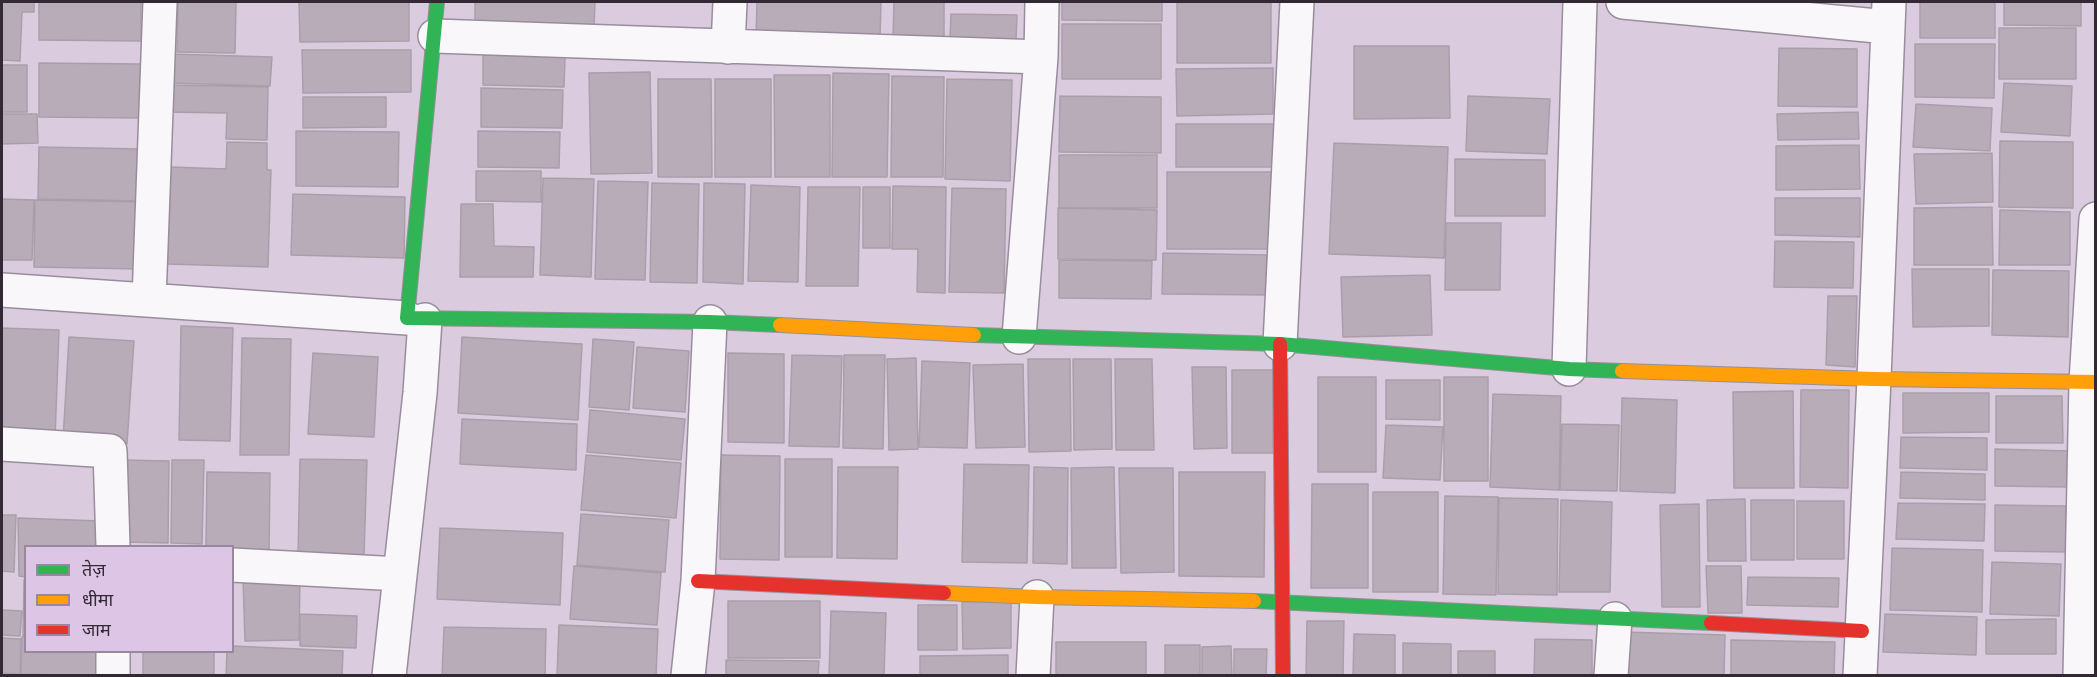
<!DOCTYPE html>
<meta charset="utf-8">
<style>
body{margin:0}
#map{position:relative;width:2097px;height:677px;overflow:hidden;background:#daccde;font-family:"Archivo Narrow","Noto Sans Devanagari",sans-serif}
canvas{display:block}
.frame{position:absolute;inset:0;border:3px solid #322935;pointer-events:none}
.legend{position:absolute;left:24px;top:545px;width:210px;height:108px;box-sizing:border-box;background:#ddc5e5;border:2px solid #99879f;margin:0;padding:8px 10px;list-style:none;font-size:18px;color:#322935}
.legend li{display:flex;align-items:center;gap:12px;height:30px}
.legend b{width:30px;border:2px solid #99879f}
</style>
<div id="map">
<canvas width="2097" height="677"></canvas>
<div class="frame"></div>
<ul class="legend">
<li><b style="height:8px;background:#30b455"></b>तेज़</li>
<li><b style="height:8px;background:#ff9f0a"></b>धीमा</li>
<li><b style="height:8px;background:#e5322d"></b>जाम</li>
</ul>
</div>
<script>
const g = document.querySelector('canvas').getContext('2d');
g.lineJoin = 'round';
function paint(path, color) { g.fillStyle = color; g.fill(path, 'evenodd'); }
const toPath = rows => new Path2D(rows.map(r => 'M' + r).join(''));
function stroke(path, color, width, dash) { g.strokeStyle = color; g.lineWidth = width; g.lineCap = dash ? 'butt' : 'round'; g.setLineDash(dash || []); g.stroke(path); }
const building = toPath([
 [2,2,34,2,34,12,22,12,20,61,2,60,2,2],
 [39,2,141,2,141,41,39,40,39,2],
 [178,2,236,2,235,53,177,52,178,2],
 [299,2,409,2,409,41,300,42,299,2],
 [475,2,595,2,594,28,475,26,475,2],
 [757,2,881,2,880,38,756,36,757,2],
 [894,2,944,2,944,39,893,38,894,2],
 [1062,2,1162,2,1162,21,1062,20,1062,2],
 [1177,2,1271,2,1271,63,1177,63,1177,2],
 [1920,2,1995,2,1995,38,1920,38,1920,2],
 [2004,2,2081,2,2081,26,2004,25,2004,2],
 [951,14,1017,15,1016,40,950,39,951,14],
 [1062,24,1161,24,1161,79,1062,79,1062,24],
 [1999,28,2076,28,2076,79,1999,79,1999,28],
 [1915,44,1995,44,1994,98,1915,97,1915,44],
 [1354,46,1449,46,1450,118,1354,119,1354,46],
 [1779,48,1857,49,1857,107,1778,106,1779,48],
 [302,50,411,50,411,92,303,93,302,50],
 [170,54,272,57,270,86,169,83,170,54],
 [483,55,565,57,564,87,483,85,483,55],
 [39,63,143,64,143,118,39,117,39,63],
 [2,65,27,65,27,112,2,112,2,65],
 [1273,68,1273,114,1177,116,1176,69,1273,68],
 [650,72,652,173,591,174,589,73,650,72],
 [833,73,889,74,887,177,832,177,833,73],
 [774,75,830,75,830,177,775,177,774,75],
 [892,76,944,77,943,177,891,177,892,76],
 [658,79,711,79,712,177,658,177,658,79],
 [715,79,771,79,771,177,715,177,715,79],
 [947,79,1012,80,1010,181,945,179,947,79],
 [2004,83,2072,86,2070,136,2001,132,2004,83],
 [168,85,268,87,267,140,226,139,227,113,167,112,168,85],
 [481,88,563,90,562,128,481,127,481,88],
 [1060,96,1161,97,1161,153,1059,152,1060,96],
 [1468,96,1550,99,1547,154,1466,151,1468,96],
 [303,97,386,97,386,127,303,128,303,97],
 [1916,104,1992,108,1990,151,1913,147,1916,104],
 [1858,112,1859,139,1778,140,1777,114,1858,112],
 [2,114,37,114,38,143,2,144,2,114],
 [1176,124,1274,124,1274,167,1176,167,1176,124],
 [296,131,399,132,398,187,296,186,296,131],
 [478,131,560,132,559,168,478,167,478,131],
 [2000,141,2073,142,2073,208,1999,207,2000,141],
 [227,142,267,143,267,170,271,170,268,267,167,264,171,167,226,169,227,142],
 [1334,143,1448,147,1444,258,1329,254,1334,143],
 [1859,145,1860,189,1776,190,1776,146,1859,145],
 [39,147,142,149,141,201,38,199,39,147],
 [1992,153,1993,202,1916,204,1914,154,1992,153],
 [1059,155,1157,155,1157,208,1059,208,1059,155],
 [1455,159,1545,160,1545,216,1455,216,1455,159],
 [476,171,541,171,541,202,476,201,476,171],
 [1167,172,1274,172,1274,249,1167,249,1167,172],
 [543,178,594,179,591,277,540,275,543,178],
 [598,181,648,182,645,280,595,279,598,181],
 [652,183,699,184,697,283,650,282,652,183],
 [704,183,745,184,743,284,703,282,704,183],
 [751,185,800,187,798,282,748,281,751,185],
 [893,186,946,187,945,293,917,292,918,249,892,249,893,186],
 [808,187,860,187,858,286,806,286,808,187],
 [863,187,890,187,890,248,863,248,863,187],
 [952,188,1006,189,1004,293,949,292,952,188],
 [293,194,405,197,404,258,291,255,293,194],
 [1775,198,1860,198,1860,237,1775,235,1775,198],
 [2,199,34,200,32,260,2,260,2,199],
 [35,200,142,202,140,269,34,267,35,200],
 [461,204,493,204,494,246,534,247,533,277,460,277,461,204],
 [1992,207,1993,265,1914,265,1914,208,1992,207],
 [1058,208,1157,210,1156,260,1058,259,1058,208],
 [2000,210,2070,212,2070,265,1999,265,2000,210],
 [1446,223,1501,223,1500,290,1445,290,1446,223],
 [1775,241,1854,242,1853,288,1774,287,1775,241],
 [1163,253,1267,255,1267,295,1162,294,1163,253],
 [1059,260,1152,261,1151,299,1059,298,1059,260],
 [1912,269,1989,269,1989,326,1913,327,1912,269],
 [1993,270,2069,271,2068,337,1992,335,1993,270],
 [1430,275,1432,335,1343,337,1341,277,1430,275],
 [1828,296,1857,296,1855,367,1826,365,1828,296],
 [181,326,233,328,230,441,179,440,181,326],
 [2,328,59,330,55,439,2,438,2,328],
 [69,337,134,341,127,444,63,440,69,337],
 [462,337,582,344,578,420,458,413,462,337],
 [242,338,291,339,289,455,240,455,242,338],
 [593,339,634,342,629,410,589,407,593,339],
 [637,347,689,351,685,412,633,408,637,347],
 [313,353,378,357,374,437,308,434,313,353],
 [728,353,784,354,784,443,728,442,728,353],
 [792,355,842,356,839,447,789,446,792,355],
 [844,355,885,355,883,449,843,448,844,355],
 [916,358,918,449,889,450,887,359,916,358],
 [1028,359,1070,359,1071,451,1029,452,1028,359],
 [1073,359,1111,359,1112,449,1074,450,1073,359],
 [1115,359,1152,359,1154,450,1116,450,1115,359],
 [922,361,970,363,967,448,919,447,922,361],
 [1023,364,1025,447,976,448,973,365,1023,364],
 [1192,367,1226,367,1227,448,1194,449,1192,367],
 [1232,370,1273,370,1273,453,1232,453,1232,370],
 [1318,377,1376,377,1376,472,1318,472,1318,377],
 [1444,377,1488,377,1488,481,1444,481,1444,377],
 [1386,380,1440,380,1440,420,1386,419,1386,380],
 [1801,390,1849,390,1848,488,1800,487,1801,390],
 [1793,391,1794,488,1734,488,1733,392,1793,391],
 [1903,393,1989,393,1989,432,1903,433,1903,393],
 [1493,394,1561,396,1559,490,1490,487,1493,394],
 [1996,396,2062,396,2063,443,1996,443,1996,396],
 [1622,398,1677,400,1675,493,1620,491,1622,398],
 [590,410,685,419,681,460,587,452,590,410],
 [462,419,577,424,576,470,460,464,462,419],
 [1562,424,1619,425,1617,491,1560,490,1562,424],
 [1386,425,1443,427,1440,480,1383,478,1386,425],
 [1901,437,1987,438,1987,470,1900,468,1901,437],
 [1995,449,2068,451,2067,487,1995,486,1995,449],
 [586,455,681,463,676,518,581,510,586,455],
 [721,455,780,456,779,560,720,559,721,455],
 [300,459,367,460,364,557,298,556,300,459],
 [785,459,832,459,832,557,785,557,785,459],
 [123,460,169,461,168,543,122,542,123,460],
 [172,460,204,460,202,544,171,543,172,460],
 [964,464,1029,465,1027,563,962,562,964,464],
 [838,467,898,467,897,559,837,558,838,467],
 [1034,467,1068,468,1067,564,1033,563,1034,467],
 [1114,467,1116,568,1072,568,1071,468,1114,467],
 [1119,468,1173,468,1174,572,1121,573,1119,468],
 [207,472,270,473,269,553,232,552,232,546,206,546,207,472],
 [1179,472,1265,472,1264,577,1179,576,1179,472],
 [1901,472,1985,474,1985,500,1900,498,1901,472],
 [1312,484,1368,484,1368,588,1311,588,1312,484],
 [1373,492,1438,492,1438,592,1373,592,1373,492],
 [1445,496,1498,497,1496,595,1443,594,1445,496],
 [1499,498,1558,499,1557,595,1498,594,1499,498],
 [1745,499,1746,561,1708,561,1707,500,1745,499],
 [1561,500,1612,502,1610,592,1559,592,1561,500],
 [1751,500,1794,500,1794,560,1751,560,1751,500],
 [1797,501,1844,501,1844,559,1797,559,1797,501],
 [1898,503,1985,504,1984,541,1896,539,1898,503],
 [1699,504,1700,607,1662,607,1660,505,1699,504],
 [1995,505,2066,506,2066,552,1995,551,1995,505],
 [581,514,669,520,665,572,577,565,581,514],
 [2,515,16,515,14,572,2,571,2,515],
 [18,518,100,521,100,546,26,546,26,577,19,576,18,518],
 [440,528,563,533,560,605,437,599,440,528],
 [1892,548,1983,550,1982,612,1890,610,1892,548],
 [1992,562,2061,564,2059,616,1990,614,1992,562],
 [574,566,661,573,657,625,570,619,574,566],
 [1706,566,1741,566,1742,613,1708,613,1706,566],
 [300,576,299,640,245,641,243,577,300,576],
 [1748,577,1839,578,1838,607,1747,605,1748,577],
 [24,580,26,580,26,636,23,636,24,580],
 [728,601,820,601,820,658,728,658,728,601],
 [962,602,1011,602,1011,648,963,649,962,602],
 [918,605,957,605,957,650,918,650,918,605],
 [2,610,22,611,20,636,2,635,2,610],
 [831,611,886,613,884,676,829,676,831,611],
 [300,614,357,616,356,648,300,646,300,614],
 [1885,614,1977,617,1976,655,1883,652,1885,614],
 [2056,619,2056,654,1986,654,1986,620,2056,619],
 [1307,621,1344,621,1343,676,1306,676,1307,621],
 [559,625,658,629,656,676,557,676,559,625],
 [444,627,546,629,545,676,442,676,444,627],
 [1624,632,1725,635,1724,676,1622,675,1624,632],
 [1354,634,1395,635,1395,676,1353,676,1354,634],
 [22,637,26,637,26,652,97,652,97,676,21,674,22,637],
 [2,638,21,639,20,674,2,673,2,638],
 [1535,639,1592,640,1592,676,1534,676,1535,639],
 [1731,640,1835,642,1834,676,1731,676,1731,640],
 [1056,642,1146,642,1146,676,1056,676,1056,642],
 [1403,643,1451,644,1451,676,1403,676,1403,643],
 [1165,645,1200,645,1200,676,1165,676,1165,645],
 [232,646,343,651,342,676,226,676,227,652,232,652,232,646],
 [1231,646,1232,676,1202,676,1202,647,1231,646],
 [1234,649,1267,649,1266,676,1234,676,1234,649],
 [1458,651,1495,651,1495,676,1458,676,1458,651],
 [143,652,214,652,214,676,143,676,143,652],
 [1008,655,1008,676,920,676,920,656,1008,655],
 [726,660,819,661,818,676,726,676,726,660]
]);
paint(building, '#b8acb9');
stroke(building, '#ab9eab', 1.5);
const street = toPath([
 [1623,2,1888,27],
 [435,36,1041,57],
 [728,47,730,2],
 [2,290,407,318],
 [149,300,160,2],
 [1019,337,1041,57,1042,2],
 [1280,344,1297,2],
 [1569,369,1580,2],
 [2,444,110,451,113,546],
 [232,565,400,574],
 [113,676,113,652],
 [389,676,420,393,425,320],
 [688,676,698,581,710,322],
 [1033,676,1037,597],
 [1611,676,1615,619],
 [1860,676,1874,379,1889,2],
 [2080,676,2086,382,2096,219]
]);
const fast = toPath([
 [437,2,407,318,710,322,780,325],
 [974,335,1280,344,1569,369,1622,371],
 [1254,601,1711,623]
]);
const slow = toPath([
 [780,325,974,335],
 [1622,371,1874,379,2096,382],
 [944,593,1037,597,1254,601]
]);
const jam = toPath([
 [1280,344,1283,676],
 [698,581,944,593],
 [1711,623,1862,631]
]);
stroke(street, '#988e9b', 36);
stroke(fast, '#988e9b', 16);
stroke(slow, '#988e9b', 16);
stroke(jam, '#988e9b', 16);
stroke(street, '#f9f7fa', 33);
stroke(fast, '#30b455', 14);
stroke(slow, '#ff9f0a', 14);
stroke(jam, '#e5322d', 14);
</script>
